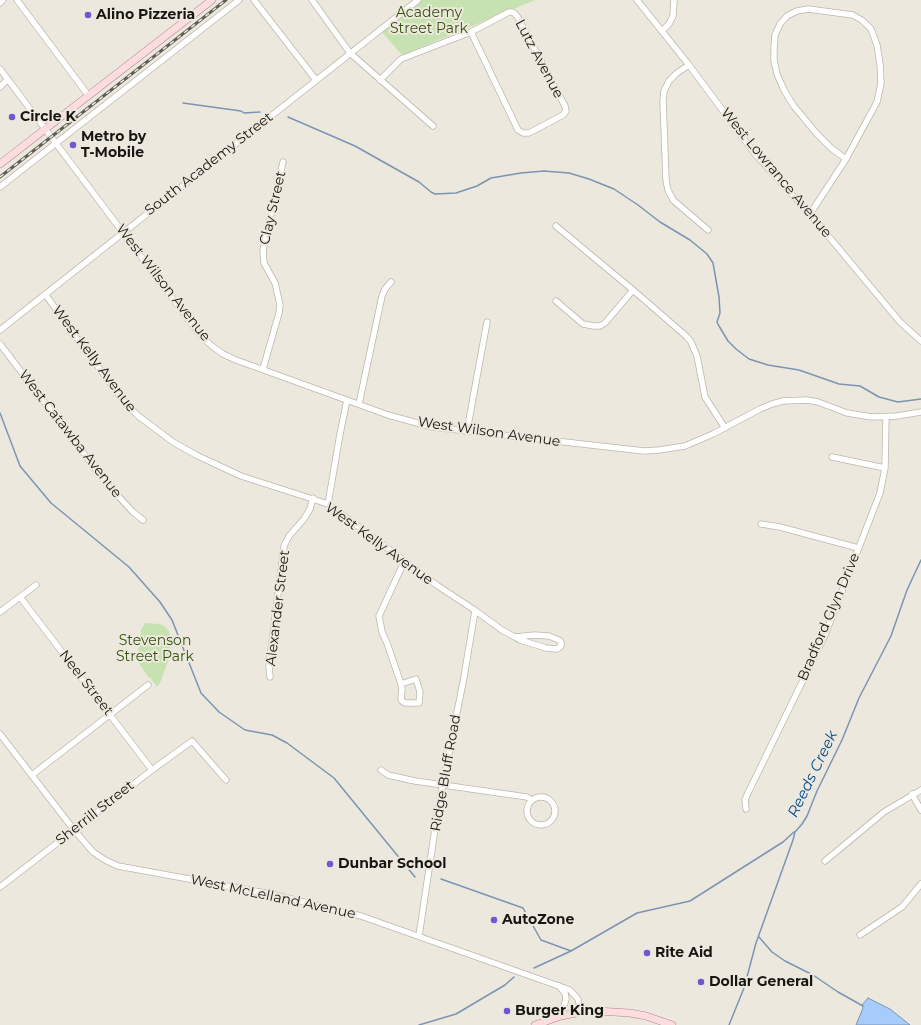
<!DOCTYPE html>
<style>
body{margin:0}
canvas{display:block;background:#ede8dd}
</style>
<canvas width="921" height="1025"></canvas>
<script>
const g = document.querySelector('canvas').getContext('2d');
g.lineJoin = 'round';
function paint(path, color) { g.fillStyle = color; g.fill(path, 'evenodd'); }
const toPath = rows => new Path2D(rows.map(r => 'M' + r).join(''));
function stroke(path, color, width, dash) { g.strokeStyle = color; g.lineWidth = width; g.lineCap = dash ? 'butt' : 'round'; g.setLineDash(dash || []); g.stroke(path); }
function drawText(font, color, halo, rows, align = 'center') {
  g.font = font + ' Montserrat,sans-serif'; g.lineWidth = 4; g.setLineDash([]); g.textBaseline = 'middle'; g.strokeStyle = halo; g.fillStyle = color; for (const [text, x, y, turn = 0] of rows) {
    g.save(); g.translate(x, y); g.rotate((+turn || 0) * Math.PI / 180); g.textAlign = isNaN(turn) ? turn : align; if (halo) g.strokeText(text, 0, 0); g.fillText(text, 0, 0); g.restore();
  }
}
paint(toPath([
 [423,0,535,0,402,55,382,32],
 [145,623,159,624,163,625,169,631,171,640,170,656,160,683,157,687,150,677,149,678,137,660,141,630]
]), '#c7e2b1');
const water = toPath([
 [868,998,890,1009,910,1025,856,1025,863,1008,862,1005,868,998]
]);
paint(water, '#a5ccfa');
stroke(water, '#7a95b4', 1);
stroke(toPath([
 [183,103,241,111,244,113,260,112],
 [288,117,355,146,419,182,431,192,435,194,456,193,477,186,491,178,521,173,544,171,569,173,589,179,614,189,638,205,660,222,690,240,707,254,713,263,719,297,720,313,717,322,719,326,728,341,736,349,749,359,768,365,799,370,839,384,860,386,879,397,898,402,921,399],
 [0,413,20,466,51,503,129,567,160,602,172,620,201,693,219,712,245,730,272,735,287,743,334,778,415,877],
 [441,879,523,908,541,940,571,951],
 [759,937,772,952,785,961,813,975,838,992,863,1006],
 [534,968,571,951,637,913,690,901,783,842,794,832],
 [419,1025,456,1014,505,985,514,977],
 [729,1025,744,988,756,943,793,840,795,832,802,824,807,816,817,791,842,740,859,698,891,636,907,590,921,560]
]), '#7a95b4', 1.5);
const minor = toPath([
 [17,0,88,95],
 [254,0,316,80],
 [312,0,350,53,433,126],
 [637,0,689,65,755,154,810,214,900,322,921,341],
 [0,3,3,0],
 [808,9,853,15,863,21,871,29,877,45,880,64,881,83,877,102,846,159,831,148,817,134,793,105,784,90,777,74,774,61,774,48,775,35,780,24,787,16,797,11,808,9],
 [662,31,669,24,673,16,674,0],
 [689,65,677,73,669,81,664,91,663,101,666,180,668,190,673,200,708,230],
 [0,69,200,335,212,346,223,354,236,360,388,415,432,427,644,451,659,450,685,446,713,434,760,409,772,404,783,401,807,400,818,402,847,413,872,417,897,416,921,412],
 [380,80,401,59,471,32,509,12,512,12,514,13,517,16,565,106,566,111,563,115,529,133,523,133,518,130,471,32],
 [0,87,8,79],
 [0,187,239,0],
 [810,214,846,159],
 [556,226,633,290,686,336,691,342,697,356,705,397,725,428],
 [45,294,118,394,137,415,173,442,196,455,241,476,328,504,438,586,473,609,502,630,515,637,520,640,546,648,557,649,561,646,561,642,559,640,549,636,535,635,515,637],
 [556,301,583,324,594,326,600,326,605,323,633,290],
 [0,330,418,0],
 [0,344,107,484,133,512,143,520],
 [263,369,279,313,280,305,275,283,264,263,263,250,283,162],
 [359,404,382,296,385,289,391,282],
 [467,431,487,322],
 [832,457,885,468],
 [328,504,340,434,347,400],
 [761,524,780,527,858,548],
 [20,597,152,770],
 [0,612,36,585],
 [270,677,269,665,284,546,289,536,304,519,310,509,313,498],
 [416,679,420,692,419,703,405,703,402,701,401,699,402,689,401,684,416,679],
 [401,684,387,643,382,632,379,616,404,562],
 [0,734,74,830,93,852,105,860,118,866,271,894,361,916,570,990,578,999,581,1012],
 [381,770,388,775,415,781,527,797,532,800],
 [32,775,148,685],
 [912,794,921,810],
 '527 811a14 14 0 1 1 28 0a14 14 0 1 1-28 0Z',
 [746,809,745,800,747,795,825,635,880,493,885,468,886,417],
 [825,861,884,812,921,790],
 [0,887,152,770,192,741,226,780],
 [860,935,902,907,921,884],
 [419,936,438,809,464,677,475,611],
 [559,986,565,993,566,999,561,1016]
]);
const major = toPath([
 [0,164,212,0],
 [535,1025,561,1016,581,1012,597,1011,630,1013,646,1016,672,1025]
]);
stroke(minor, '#bcb7ac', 7);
stroke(major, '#ac878a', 8);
stroke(minor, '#fff', 5.5);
stroke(major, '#fddcdf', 7);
const rail = toPath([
 [0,177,226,0]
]);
stroke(rail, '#605d57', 3);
stroke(rail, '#ede8dd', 1.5, [4.5]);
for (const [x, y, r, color] of [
 [88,15,4,"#6e57d1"],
 [12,117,4,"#6e57d1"],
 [73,145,4,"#6e57d1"],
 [330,864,4,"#6e57d1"],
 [494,920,4,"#6e57d1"],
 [647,953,4,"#6e57d1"],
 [701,982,4,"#6e57d1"],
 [507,1011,4,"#6e57d1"]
]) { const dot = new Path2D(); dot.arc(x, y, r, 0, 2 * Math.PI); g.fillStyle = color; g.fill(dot); stroke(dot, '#ede8dd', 1.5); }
drawText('14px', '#32520d', '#ede8dd', [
 ["Academy",429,13],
 ["Street Park",429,29],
 ["Stevenson",155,641],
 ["Street Park",155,657]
]);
drawText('bold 14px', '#171612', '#ede8dd', [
 ["Alino Pizzeria",96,15],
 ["Circle K",20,117],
 ["Metro by",81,137],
 ["T-Mobile",81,153],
 ["Dunbar School",338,864],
 ["AutoZone",502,920],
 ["Rite Aid",655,953],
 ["Dollar General",709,982],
 ["Burger King",515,1011]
], 'left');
drawText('14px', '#171612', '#ede8dd', [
 ["Lutz Avenue",539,59,62],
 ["South Academy Street",209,164,-38],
 ["West Lowrance Avenue",776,173,50],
 ["Clay Street",273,208,-77],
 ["West Wilson Avenue",163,283,52],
 ["West Kelly Avenue",94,359,53],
 ["West Wilson Avenue",489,432,8],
 ["West Catawba Avenue",70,434,52],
 ["West Kelly Avenue",379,544,36],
 ["Alexander Street",278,608,-83],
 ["Bradford Glyn Drive",829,617,-67],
 ["Neel Street",86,683,52],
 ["Ridge Bluff Road",446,773,-80],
 ["Sherrill Street",95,813,-38],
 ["West McLelland Avenue",273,897,12]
]);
drawText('italic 15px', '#004a8c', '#ede8dd', [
 ["Reeds Creek",813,774,-64]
]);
</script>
